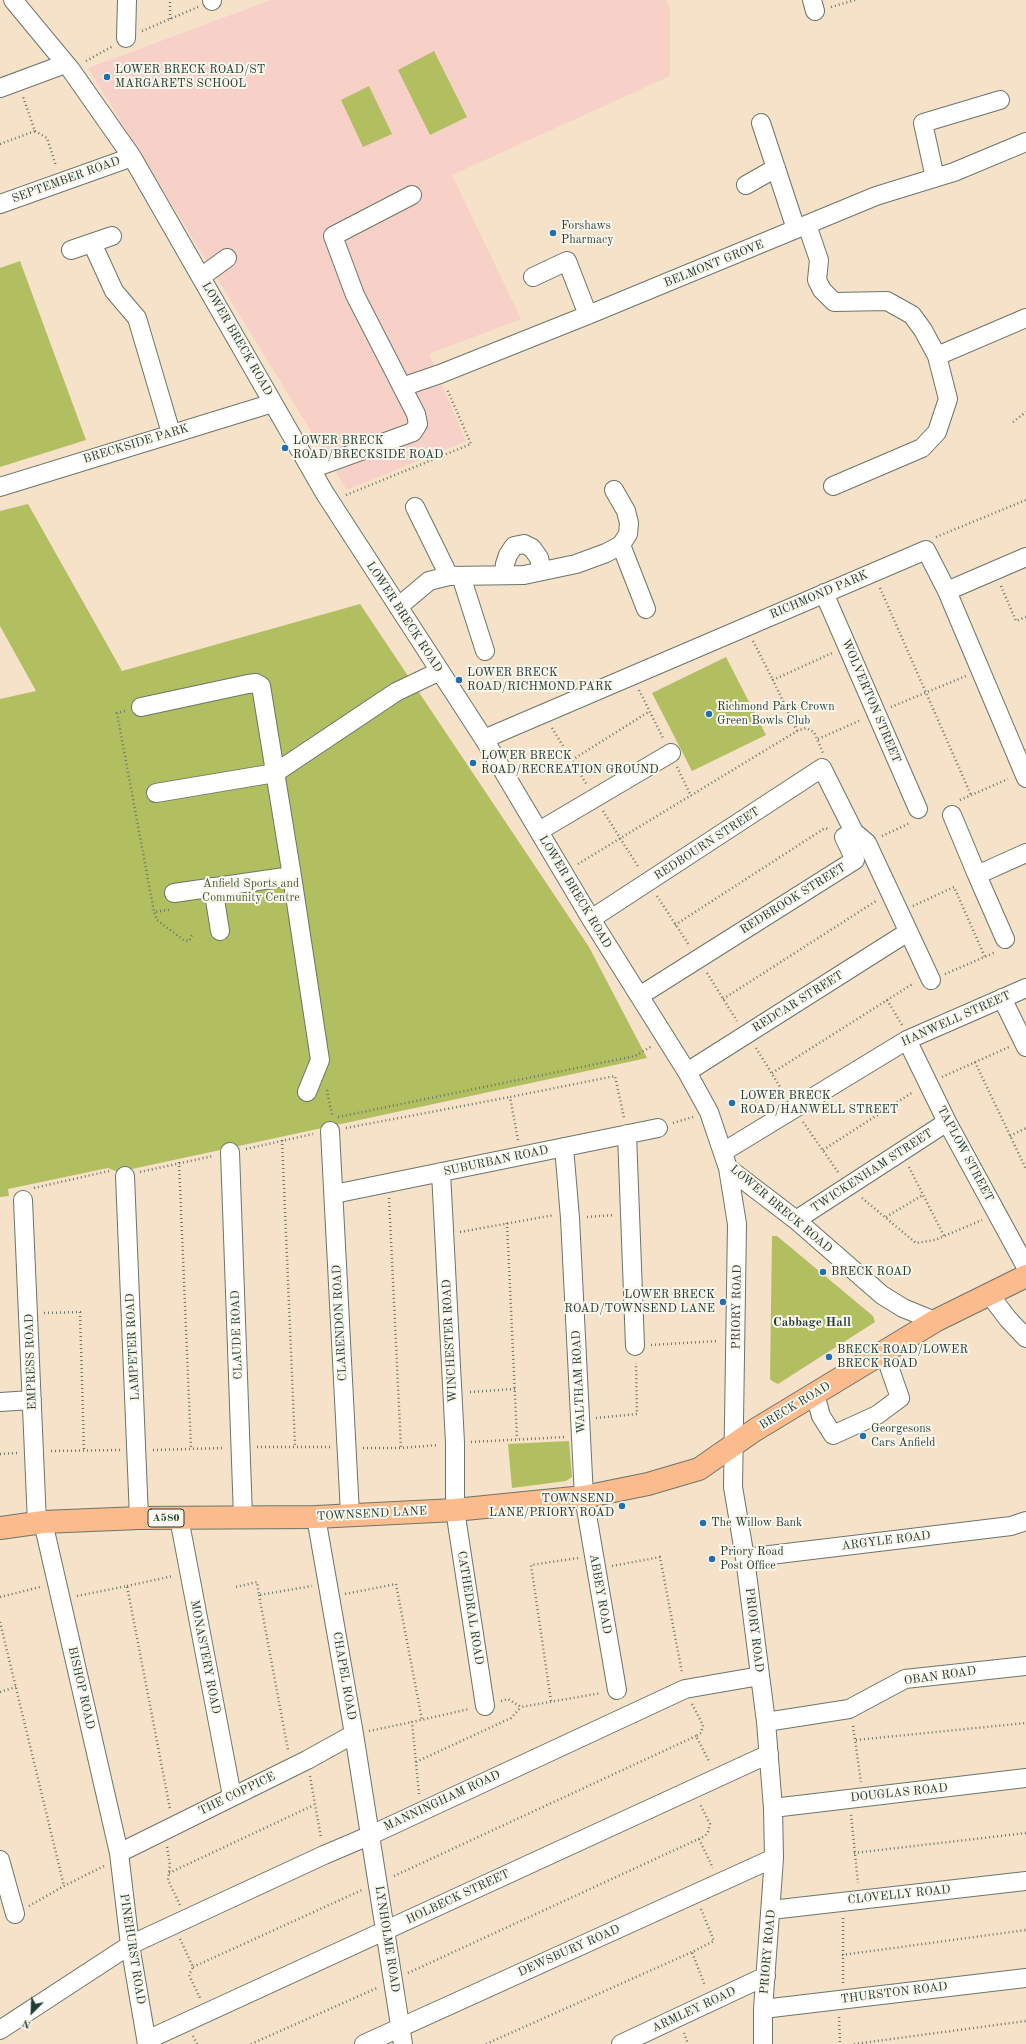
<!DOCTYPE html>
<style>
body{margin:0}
#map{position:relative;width:1026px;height:2044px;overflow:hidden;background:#f6e1c9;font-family:"Old Standard TT",serif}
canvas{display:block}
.north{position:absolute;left:12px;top:1992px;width:40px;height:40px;-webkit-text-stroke:3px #fbf7ec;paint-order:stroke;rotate:204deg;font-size:11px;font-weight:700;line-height:16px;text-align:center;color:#1f3d34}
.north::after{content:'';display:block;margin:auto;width:14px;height:18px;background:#1f3d34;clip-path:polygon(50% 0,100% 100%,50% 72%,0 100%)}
</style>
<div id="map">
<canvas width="1026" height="2044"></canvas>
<div class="north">N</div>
</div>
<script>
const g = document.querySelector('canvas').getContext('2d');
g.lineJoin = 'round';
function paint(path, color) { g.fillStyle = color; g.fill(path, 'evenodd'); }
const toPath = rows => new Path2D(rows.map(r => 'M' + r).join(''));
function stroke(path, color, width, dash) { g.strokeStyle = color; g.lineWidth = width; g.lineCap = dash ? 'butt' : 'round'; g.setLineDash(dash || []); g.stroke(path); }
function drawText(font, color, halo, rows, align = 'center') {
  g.font = font + ' "Old Standard TT",serif'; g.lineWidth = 4; g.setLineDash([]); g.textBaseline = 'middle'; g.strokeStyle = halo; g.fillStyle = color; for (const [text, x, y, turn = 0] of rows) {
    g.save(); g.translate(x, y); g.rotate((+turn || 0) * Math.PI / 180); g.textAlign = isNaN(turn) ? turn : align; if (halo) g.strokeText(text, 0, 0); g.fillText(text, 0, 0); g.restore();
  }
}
paint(toPath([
 [271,0,666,0,670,9,670,76,452,175,521,319,429,354,466,441,347,490,88,68]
]), '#f7d1c8');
paint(toPath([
 [434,51,467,117,430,135,398,70],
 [369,86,392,134,363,147,341,100],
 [20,261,86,440,0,467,0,268],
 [28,504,122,671,360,604,589,947,647,1058,118,1172,108,1168,8,1189,9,1196,0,1197,0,699,36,691,0,626,0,511],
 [726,657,766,735,692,771,652,693],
 [772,1236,777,1236,873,1316,875,1322,778,1384,772,1381,770,1379],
 [569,1441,572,1477,566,1481,512,1488,508,1444]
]), '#b1bf61');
const minor = toPath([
 [13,0,71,70,132,157,324,492,484,739,591,919,687,1072,709,1112,728,1168,737,1224,733,1487,745,1558,766,1722,773,1808,774,1858,763,2009,763,2044],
 [812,0,815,11],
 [212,1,212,0],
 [126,38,127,0],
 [0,88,65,64],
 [761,123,796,229],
 [935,178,923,123,1000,100],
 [746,185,776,168],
 [0,204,132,157],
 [807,225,819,260,817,280,822,290,834,302,887,301,912,315,923,330,937,356,948,399,937,432,922,448,833,486],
 [92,243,114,291,137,318,171,433],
 [71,250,112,236],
 [201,277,227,258],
 [533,277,567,261,588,315],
 [937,356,1026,318],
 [402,387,440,374,588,315,876,196,954,172,1026,142],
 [311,469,413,432,418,424,416,414,355,295,333,236,412,195],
 [0,487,273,403],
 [415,507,449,576],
 [621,545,646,609],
 [504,575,505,564,508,555,514,546,524,544,532,548,539,558,542,571],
 [461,576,485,651],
 [947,591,1026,557],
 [824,593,918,809],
 [398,607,429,581,449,576,524,575,576,564,606,553,621,545,628,534,629,523,626,511,614,490],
 [141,707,248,684,256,683,261,686,262,692,292,876,174,893],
 [484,739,926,550,947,591,1026,778],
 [156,793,275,773,396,692,440,671],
 [952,815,977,875],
 [539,831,671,753],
 [854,832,867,843,931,980],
 [292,876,320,1060,307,1092],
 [213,887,220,931],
 [591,919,822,768,854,832,844,837,855,860,641,995],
 [1005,939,977,875,1026,853],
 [1002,998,1026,1047],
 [907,1040,947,1122,1026,1267],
 [687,1072,908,932],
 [330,1131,350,1514],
 [627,1134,635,1346],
 [564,1147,570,1218,584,1497,617,1690],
 [230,1152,243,1517],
 [723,1152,907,1040,1026,988],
 [728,1168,796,1220,882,1295,903,1308,935,1321],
 [441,1172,455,1443,455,1510,485,1706],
 [125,1176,139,1518],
 [334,1194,658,1128],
 [23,1200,37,1523],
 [796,1220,947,1122],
 [989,1294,1008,1319,1026,1338],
 [815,1394,821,1416,833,1435,877,1415,900,1398,884,1352],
 [0,1402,32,1400],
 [316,1517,354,1734,403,2044],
 [179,1518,232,1796],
 [43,1522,119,1853,130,1945,147,2044],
 [745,1558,1011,1526,1026,1521],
 [766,1722,849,1709,905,1679,1026,1666],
 [773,1808,1026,1778],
 [119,1853,307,1760,354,1734],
 [0,1860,15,1914],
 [771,1910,1026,1881],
 [763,2009,1026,1978],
 [0,2030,130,1945,324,1855,371,1835,685,1689,760,1676],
 [147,2040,769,1754],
 [364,2044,774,1858],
 [621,2044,766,1976]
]);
const major = toPath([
 [0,1528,43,1522,139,1518,316,1517,455,1510,584,1497,648,1484,699,1469,755,1430,935,1321,1026,1276]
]);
stroke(minor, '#6a7668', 20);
stroke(major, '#6a7668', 24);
stroke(toPath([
 [831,7,855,0],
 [170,19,170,0],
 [142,31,198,7],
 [86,61,113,46],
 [35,131,47,138,56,166],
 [0,144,35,131,23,97],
 [1013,422,1026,412],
 [346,495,471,444,447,389],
 [936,537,1026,500],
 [1001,586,1016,621,1026,617],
 [880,588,971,795],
 [753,641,773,680],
 [639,690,664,740],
 [891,707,966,676],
 [125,711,117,713,154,912],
 [552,728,587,785],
 [797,731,773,680,832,653],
 [818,739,861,720],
 [572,760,650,711],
 [677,767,691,796],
 [960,800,1008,779],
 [603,811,639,868],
 [882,836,910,823],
 [578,864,797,731,806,728,814,732,823,753],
 [657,896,689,945],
 [913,906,954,887,985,957],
 [169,910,154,912,157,920,185,941,189,941,192,935],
 [675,925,825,828,830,830],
 [707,973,737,1021],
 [945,974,996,952],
 [723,999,876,901],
 [887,1000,902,1025],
 [756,1048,785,1095],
 [975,1062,1026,1169],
 [772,1073,914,983],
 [942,1077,1009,1047],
 [327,1090,332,1115],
 [338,1117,635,1056,652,1046],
 [803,1122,838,1172],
 [673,1123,693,1117],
 [346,1128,510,1097],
 [1010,1136,1026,1128],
 [282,1140,295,1446],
 [518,1140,510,1097,615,1076,624,1118],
 [246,1149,313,1134],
 [823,1150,913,1092],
 [179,1162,191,1448],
 [909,1167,944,1236],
 [140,1172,213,1156],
 [34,1188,109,1171],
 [389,1198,401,1448],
 [862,1198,916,1243,935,1240,982,1220],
 [587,1217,614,1215],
 [886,1217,923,1195],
 [507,1223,517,1439],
 [460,1232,554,1215],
 [44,1313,80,1312,84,1450],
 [651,1345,718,1341],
 [470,1392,515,1389],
 [596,1418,637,1414,636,1363],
 [471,1442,566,1437],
 [257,1447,330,1447],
 [363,1448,401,1448,438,1445],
 [153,1450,224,1448],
 [51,1451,120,1450],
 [0,1454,18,1453],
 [612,1566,660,1557,682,1673],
 [127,1586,173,1576],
 [236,1587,257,1582,259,1595,312,1586],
 [345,1594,396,1584,422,1720],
 [259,1595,288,1750],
 [77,1596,127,1586,170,1809],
 [0,1597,40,1587],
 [0,1622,64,1886],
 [0,1692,16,1687],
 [501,1701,508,1699,521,1707,601,1693],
 [551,1701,531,1565,578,1558],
 [692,1704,703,1725,701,1733,696,1736,710,1763],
 [853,1726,861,1782],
 [369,1731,412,1722],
 [856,1740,1026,1723],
 [416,1762,511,1718,521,1707],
 [310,1776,321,1838],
 [419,1794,412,1722,469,1709],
 [851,1815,858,1883],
 [699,1839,713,1868],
 [167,1847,170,1865,168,1880,180,1905],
 [854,1853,1026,1833],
 [169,1873,314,1805],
 [394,1876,696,1736],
 [29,1906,64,1886,104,1866],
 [701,1909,714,1941,692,1952,705,1986],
 [843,1918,843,1983],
 [180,1939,193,1967,189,1975,200,1998],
 [842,1955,1026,1930],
 [193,1967,362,1890],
 [408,1973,705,1836,708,1832,710,1824,700,1804],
 [839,2017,840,2044],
 [684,2033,688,2044],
 [193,2036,197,2044],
 [251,2044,377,1988],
 [486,2044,692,1952],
 [854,2044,1026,2021]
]), '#6a7668', 2.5, [1, 3]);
stroke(minor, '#fff', 18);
stroke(major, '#fbbb8d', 22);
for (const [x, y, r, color] of [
 [107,77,4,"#1f6fb2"],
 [553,233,4,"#1f6fb2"],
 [285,448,4,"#1f6fb2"],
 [459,680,4,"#1f6fb2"],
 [709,714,4,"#1f6fb2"],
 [473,763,4,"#1f6fb2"],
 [732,1103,4,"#1f6fb2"],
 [823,1272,4,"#1f6fb2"],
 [723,1302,4,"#1f6fb2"],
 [829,1357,4,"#1f6fb2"],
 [863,1436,4,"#1f6fb2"],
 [622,1506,4,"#1f6fb2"],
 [703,1523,4,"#1f6fb2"],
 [712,1559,4,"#1f6fb2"]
]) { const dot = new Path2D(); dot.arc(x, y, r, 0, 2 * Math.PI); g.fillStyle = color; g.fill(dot); stroke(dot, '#fbf7ec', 1.5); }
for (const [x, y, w] of [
 [166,1518,36]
]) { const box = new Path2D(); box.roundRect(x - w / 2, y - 9, w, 18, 3); g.fillStyle = '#fbf7ec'; g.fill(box); stroke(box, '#1f3d34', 1); }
drawText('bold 11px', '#1f3d34', null, [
 ["A580",166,1518]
]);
drawText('12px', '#1f3d34', '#fbf7ec', [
 ["LOWER BRECK ROAD/ST",115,70],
 ["MARGARETS SCHOOL",115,84],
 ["Forshaws",561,226],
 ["Pharmacy",561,240],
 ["LOWER BRECK",293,441],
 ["ROAD/BRECKSIDE ROAD",293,455],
 ["LOWER BRECK",467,673],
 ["ROAD/RICHMOND PARK",467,687],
 ["Richmond Park Crown",717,707],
 ["Green Bowls Club",717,721],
 ["LOWER BRECK",481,756],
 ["ROAD/RECREATION GROUND",481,770],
 ["LOWER BRECK",740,1096],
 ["ROAD/HANWELL STREET",740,1110],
 ["BRECK ROAD",831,1272],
 ["LOWER BRECK",715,1295,"right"],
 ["ROAD/TOWNSEND LANE",715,1309,"right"],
 ["BRECK ROAD/LOWER",837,1350],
 ["BRECK ROAD",837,1364],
 ["Georgesons",871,1429],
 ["Cars Anfield",871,1443],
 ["TOWNSEND",614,1499,"right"],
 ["LANE/PRIORY ROAD",614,1513,"right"],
 ["The Willow Bank",711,1523],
 ["Priory Road",720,1552],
 ["Post Office",720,1566]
], 'left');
drawText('12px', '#1f3d34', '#fbf7ec', [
 ["SEPTEMBER ROAD",66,180,-20],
 ["BELMONT GROVE",714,264,-22],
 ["LOWER BRECK ROAD",237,339,60],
 ["BRECKSIDE PARK",136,444,-17],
 ["RICHMOND PARK",819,595,-23],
 ["LOWER BRECK ROAD",404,617,57],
 ["WOLVERTON STREET",871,701,67],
 ["REDBOURN STREET",707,844,-33],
 ["LOWER BRECK ROAD",575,892,59],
 ["REDBROOK STREET",793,899,-32],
 ["REDCAR STREET",798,1002,-32],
 ["HANWELL STREET",956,1019,-24],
 ["TAPLOW STREET",965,1154,62],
 ["SUBURBAN ROAD",496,1161,-12],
 ["TWICKENHAM STREET",872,1171,-33],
 ["LOWER BRECK ROAD",781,1209,40],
 ["PRIORY ROAD",737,1307,-89],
 ["CLARENDON ROAD",340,1323,-93],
 ["CLAUDE ROAD",237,1335,-92],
 ["WINCHESTER ROAD",450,1341,-93],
 ["LAMPETER ROAD",133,1347,-93],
 ["EMPRESS ROAD",31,1362,-92],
 ["WALTHAM ROAD",579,1382,-93],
 ["BRECK ROAD",795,1406,-31],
 ["TOWNSEND LANE",372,1514,-3],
 ["ARGYLE ROAD",886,1541,-7],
 ["ABBEY ROAD",600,1594,80],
 ["CATHEDRAL ROAD",470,1608,81],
 ["PRIORY ROAD",754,1630,83],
 ["MONASTERY ROAD",205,1657,79],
 ["CHAPEL ROAD",344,1676,80],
 ["OBAN ROAD",940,1676,-8],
 ["BISHOP ROAD",81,1688,77],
 ["DOUGLAS ROAD",899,1793,-6],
 ["THE COPPICE",237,1794,-26],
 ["MANNINGHAM ROAD",442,1801,-25],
 ["CLOVELLY ROAD",899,1895,-6],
 ["HOLBECK STREET",458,1897,-25],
 ["LYNHOLME ROAD",387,1939,81],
 ["PINEHURST ROAD",132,1949,81],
 ["DEWSBURY ROAD",569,1951,-24],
 ["PRIORY ROAD",768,1952,-85],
 ["THURSTON ROAD",894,1993,-7],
 ["ARMLEY ROAD",694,2010,-25]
]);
drawText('12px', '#445e3f', '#fbf7ec', [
 ["Anfield Sports and",251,884],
 ["Community Centre",251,898]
]);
drawText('bold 13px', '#1f3d34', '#fbf7ec', [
 ["Cabbage Hall",812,1323]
]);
</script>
